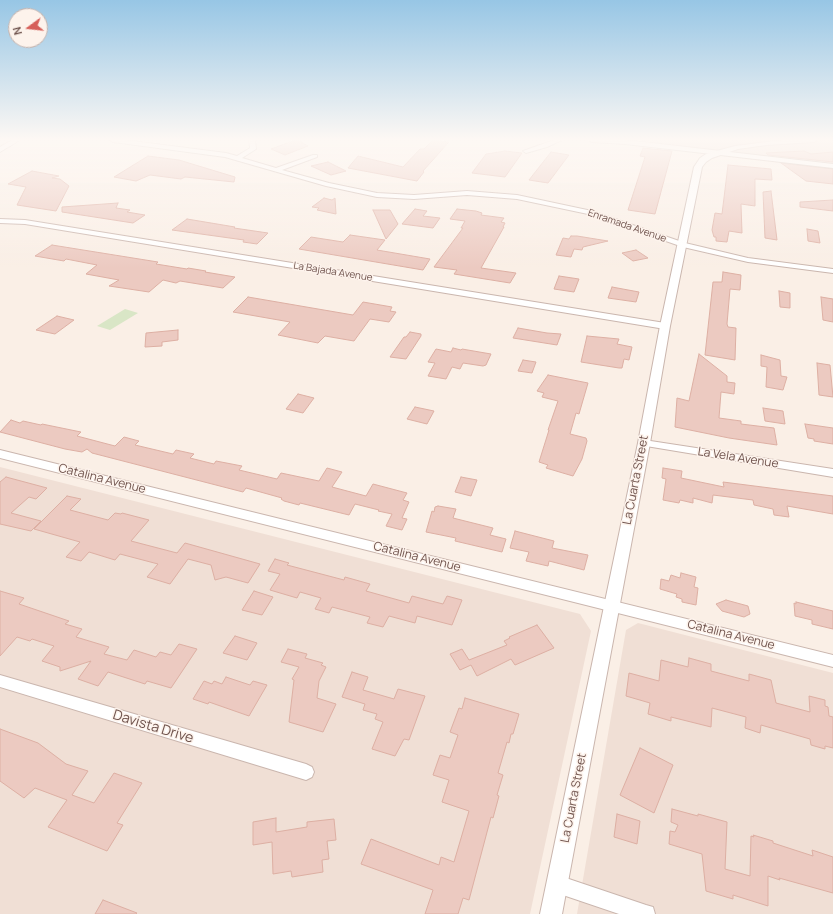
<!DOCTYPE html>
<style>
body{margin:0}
#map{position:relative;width:833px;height:914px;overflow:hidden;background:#faefe6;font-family:Manrope,sans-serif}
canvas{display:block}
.north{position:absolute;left:8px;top:8px;width:40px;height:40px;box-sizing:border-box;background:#fdf3ec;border:1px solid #c5b3ad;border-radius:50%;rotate:255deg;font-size:11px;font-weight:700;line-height:16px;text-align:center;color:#70544e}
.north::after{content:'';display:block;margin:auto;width:14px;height:18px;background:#d65f59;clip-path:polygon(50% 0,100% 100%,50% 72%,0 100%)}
</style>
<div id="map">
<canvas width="833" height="914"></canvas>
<div class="north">N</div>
</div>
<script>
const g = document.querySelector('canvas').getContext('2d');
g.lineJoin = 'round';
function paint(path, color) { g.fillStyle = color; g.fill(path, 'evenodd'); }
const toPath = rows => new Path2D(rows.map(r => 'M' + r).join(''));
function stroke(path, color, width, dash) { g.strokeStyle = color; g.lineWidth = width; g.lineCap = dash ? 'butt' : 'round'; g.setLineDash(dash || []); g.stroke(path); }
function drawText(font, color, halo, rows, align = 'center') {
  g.font = font + ' Manrope,sans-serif'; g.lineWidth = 3; g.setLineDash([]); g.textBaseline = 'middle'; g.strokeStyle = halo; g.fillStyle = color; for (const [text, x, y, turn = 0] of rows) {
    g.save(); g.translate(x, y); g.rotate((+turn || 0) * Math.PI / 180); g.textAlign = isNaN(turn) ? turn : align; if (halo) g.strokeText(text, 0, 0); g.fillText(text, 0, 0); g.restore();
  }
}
paint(toPath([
 [636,140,833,140,833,164,732,153],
 [0,467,580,614,591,631,530,914,0,914],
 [638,623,833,673,833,914,577,914,626,630]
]), '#f0dfd5');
paint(toPath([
 [125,309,138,313,110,330,97,326]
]), '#d9e6c6');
const building = toPath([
 [295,140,298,140,308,146,285,155,271,149,295,140],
 [433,140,449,142,423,171,424,172,417,181,348,168,358,156,403,167,420,149,424,149,433,140],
 [643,148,672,151,655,214,628,210,645,157,640,156,643,148],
 [505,151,522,153,505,177,472,173,486,154,505,151],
 [804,151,811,154,833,152,833,162,768,155,766,153,804,151],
 [551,152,569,155,548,183,529,180,551,152],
 [148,156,179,160,235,177,234,182,185,177,181,179,150,175,136,181,114,177,148,156],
 [328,162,346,171,331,175,311,166,328,162],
 [781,163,833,169,833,184,806,181,781,163],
 [728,165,771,169,772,180,755,179,755,206,741,204,742,233,729,231,727,242,716,241,716,237,714,237,712,230,715,213,722,214,728,165],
 [32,171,59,176,52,178,60,179,69,186,56,211,17,205,26,187,8,184,32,171],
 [771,191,777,240,765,238,763,192,771,191],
 [324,198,332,200,335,198,336,214,317,210,319,208,312,207,324,198],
 [833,200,833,211,800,207,800,202,833,200],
 [118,203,116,208,130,210,127,212,145,215,133,223,62,212,62,207,118,203],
 [415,209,427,211,423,216,440,218,433,228,402,224,415,209],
 [457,209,476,211,482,213,481,215,504,218,501,222,505,223,503,227,504,227,481,268,516,273,510,283,454,274,457,270,434,267,463,228,461,228,465,221,450,219,457,209],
 [373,210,390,210,398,224,386,239,373,210],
 [187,219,235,227,234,228,268,233,257,244,243,242,244,240,172,230,187,219],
 [807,229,818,231,820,243,808,241,807,229],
 [350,235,385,240,377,250,430,259,423,270,299,249,311,237,343,242,350,235],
 [571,236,577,236,608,241,583,247,582,250,574,249,571,257,556,255,563,238,569,239,571,236],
 [52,245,158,262,156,264,187,269,188,268,206,271,205,272,235,277,223,288,180,281,176,283,163,280,149,292,109,286,119,280,86,274,97,265,66,259,64,261,35,256,52,245],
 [636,250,648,258,633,261,622,253,636,250],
 [723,272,741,275,740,290,730,289,727,324,728,327,736,328,735,360,705,355,713,282,722,282,723,272],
 [559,276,579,279,574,292,554,289,559,276],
 [612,287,639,292,636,302,608,298,612,287],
 [779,291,790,293,790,308,780,307,779,291],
 [248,297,353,315,363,302,392,307,390,311,396,312,389,322,370,319,354,341,325,336,318,343,278,335,290,322,233,312,248,297],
 [821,297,833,299,833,322,823,320,821,297],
 [57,316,74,320,55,334,36,330,57,316],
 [518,328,547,333,561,334,557,345,513,338,518,328],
 [178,330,178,340,162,342,162,346,145,347,146,333,178,330],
 [410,332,421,334,421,336,406,359,390,357,404,337,406,337,410,332],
 [587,336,619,339,617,344,632,347,629,360,624,359,622,368,619,368,581,362,587,336],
 [453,348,461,350,462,349,491,354,486,365,483,366,463,363,460,369,452,367,446,379,428,376,435,363,428,362,436,349,451,352,453,348],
 [699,354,727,376,727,382,735,383,734,394,721,392,719,418,741,421,741,424,774,428,777,445,729,438,675,427,677,398,689,401,699,354],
 [761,355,780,360,781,376,787,377,783,390,766,387,767,367,761,366,761,355],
 [523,360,536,362,532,373,518,371,523,360],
 [817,363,830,365,833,397,819,395,817,363],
 [548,375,588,383,579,414,576,413,570,434,586,438,587,441,582,459,573,476,546,468,548,465,539,462,549,430,548,430,558,401,542,397,544,393,537,391,548,375],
 [298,394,314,398,303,413,286,409,298,394],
 [415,407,434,411,427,424,407,419,415,407],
 [763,408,783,411,785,424,765,421,763,408],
 [11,420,20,423,23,421,41,425,42,424,81,432,77,436,115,446,124,437,139,441,135,445,173,454,176,450,194,454,190,458,214,464,216,461,242,466,239,470,277,479,281,473,319,481,327,468,342,472,332,487,366,496,373,484,407,493,403,500,409,502,402,518,407,519,402,530,386,526,392,514,378,511,379,510,355,504,349,515,300,503,299,505,284,501,281,499,282,498,246,488,243,492,92,453,87,449,82,452,65,449,0,432,11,420],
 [805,424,833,428,833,444,814,441,814,439,808,438,805,424],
 [663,468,682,471,681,478,724,487,723,482,833,496,833,514,787,506,789,517,774,515,773,509,754,505,753,500,713,495,712,503,693,498,693,503,680,500,679,503,663,500,666,479,662,478,663,468],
 [6,477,47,488,36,499,29,497,11,513,41,521,31,531,0,524,0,482,6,477],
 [461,477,477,480,471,496,455,492,461,477],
 [67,496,81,499,70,510,108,520,115,513,121,514,122,513,149,520,131,541,177,553,185,543,260,564,248,583,226,577,215,580,211,565,188,559,170,584,147,577,158,564,120,554,115,560,89,552,81,561,66,557,80,542,34,529,67,496],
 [438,506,456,509,453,518,493,528,490,535,506,539,502,552,455,541,456,538,426,532,432,511,434,512,435,507,438,506],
 [515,531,554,541,552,548,588,555,584,570,549,561,548,566,526,561,529,552,510,548,515,531],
 [275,559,289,563,287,565,344,580,345,577,370,584,366,591,409,603,412,596,443,604,447,596,462,600,452,625,417,616,415,623,389,616,383,627,367,623,370,617,332,607,329,613,315,609,321,598,300,592,297,598,270,590,280,574,268,571,275,559],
 [681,573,696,577,694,587,698,588,696,605,682,602,682,599,676,597,677,594,660,589,661,579,669,581,671,575,680,578,681,573],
 [0,591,24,598,19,604,69,621,65,624,82,629,76,637,109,647,104,654,127,660,134,650,156,657,160,652,171,655,179,644,197,649,171,688,147,681,145,684,108,672,98,686,78,679,91,661,60,671,60,667,42,661,54,646,32,639,30,641,17,637,0,656,0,591],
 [254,591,273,597,262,615,242,610,254,591],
 [726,600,748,606,750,614,744,617,722,611,716,604,726,600],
 [796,602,833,611,833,629,812,624,812,620,795,616,794,603,796,604,796,602],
 [537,625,554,648,515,665,511,659,477,676,471,665,460,670,450,654,462,649,469,660,507,645,504,641,510,638,509,637,537,625],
 [235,636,257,643,247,660,223,653,235,636],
 [288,649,307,654,305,658,323,663,321,665,326,667,319,681,317,698,336,704,323,732,289,722,294,680,292,679,299,667,281,662,288,649],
 [689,658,711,664,711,671,749,681,749,674,771,680,776,703,810,712,809,696,825,700,825,706,828,707,829,716,833,717,833,748,825,746,825,749,811,745,810,739,761,725,760,733,745,728,746,717,712,708,711,727,671,717,671,721,648,714,650,703,626,696,629,673,659,681,661,660,688,667,689,658],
 [352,672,368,677,363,690,394,699,398,689,425,696,409,740,404,739,395,756,372,749,383,722,375,719,377,714,363,710,365,704,342,697,352,672],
 [226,677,250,685,253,681,267,685,249,716,209,702,208,704,193,699,204,681,212,684,214,681,222,684,226,677],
 [465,698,519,714,513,734,511,734,509,743,507,742,498,773,503,775,497,795,499,796,493,818,491,817,469,900,463,898,458,914,425,914,433,890,361,864,371,839,439,865,441,857,454,862,469,811,442,802,449,780,433,775,440,755,450,758,458,735,450,732,459,708,462,709,465,698],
 [0,729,38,743,66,764,88,771,72,795,94,803,114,773,142,783,117,823,123,825,107,851,48,827,67,800,35,788,24,798,0,781,0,729],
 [640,748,673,765,654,813,620,795,640,748],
 [672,809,698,816,698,814,727,822,725,869,750,876,751,836,754,837,753,835,773,841,773,843,813,856,812,850,833,857,833,893,779,878,780,880,768,876,768,906,733,895,733,899,706,891,702,854,669,844,670,831,675,832,678,825,671,822,672,809],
 [617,814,640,821,637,844,614,837,617,814],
 [276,818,276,832,307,827,307,822,334,819,336,840,327,841,329,859,322,860,323,872,292,877,291,871,273,874,272,842,253,845,253,822,276,818],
 [103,900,137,913,136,914,95,914,103,900]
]);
paint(building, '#eccac1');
stroke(building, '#ddafa3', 1);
const minor = toPath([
 [110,140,125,140,226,153,237,156,250,148,249,140,255,140,256,149,242,158,276,168,313,155,317,155,317,157,282,170,329,183,377,193,414,195,467,191,517,195,592,211,685,243,748,258,833,269,833,273,748,262,683,247,588,214,517,199,467,195,414,199,377,197,326,186,225,157,113,142,110,140],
 [554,140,562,140,547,147,526,153,523,151,554,140],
 [589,140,626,140,833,164,833,168,625,144,592,142,589,140],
 [0,219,25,220,665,323,669,326,665,329,25,224,0,223,0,219],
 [644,440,833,469,833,477,640,445,639,443,644,440],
 [0,450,833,655,833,667,0,458,0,450],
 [0,675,306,764,312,767,314,772,312,777,306,780,0,687,0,675],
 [557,875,646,905,653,907,655,914,619,914,557,893,551,890,548,884,551,878,557,875]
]);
const tertiary = toPath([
 [12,140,20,140,0,152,0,147,12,140],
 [783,140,817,140,814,142,766,145,738,149,712,158,706,162,702,167,670,326,650,443,562,914,540,914,638,443,660,326,694,167,700,158,706,154,735,146,783,140]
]);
stroke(minor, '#cab6ae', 2);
stroke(tertiary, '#cab6ae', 2);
paint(minor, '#fff');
paint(tertiary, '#fff');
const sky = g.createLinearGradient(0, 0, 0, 268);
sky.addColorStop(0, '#97c6e5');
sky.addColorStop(0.52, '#fdf8f4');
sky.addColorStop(1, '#fdf8f400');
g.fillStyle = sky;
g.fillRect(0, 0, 833, 268);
drawText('10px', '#70544e', '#fdf3ec', [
 ["Enramada Avenue",627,226,19],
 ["La Bajada Avenue",333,272,9]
]);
drawText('12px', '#70544e', '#fdf3ec', [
 ["La Vela Avenue",738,458,9],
 ["Catalina Avenue",102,479,14],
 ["La Cuarta Street",636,480,-79],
 ["Catalina Avenue",417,557,14],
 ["Catalina Avenue",731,635,14],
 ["La Cuarta Street",574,798,-79]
]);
drawText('14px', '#70544e', '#fdf3ec', [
 ["Davista Drive",153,727,17]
]);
</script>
